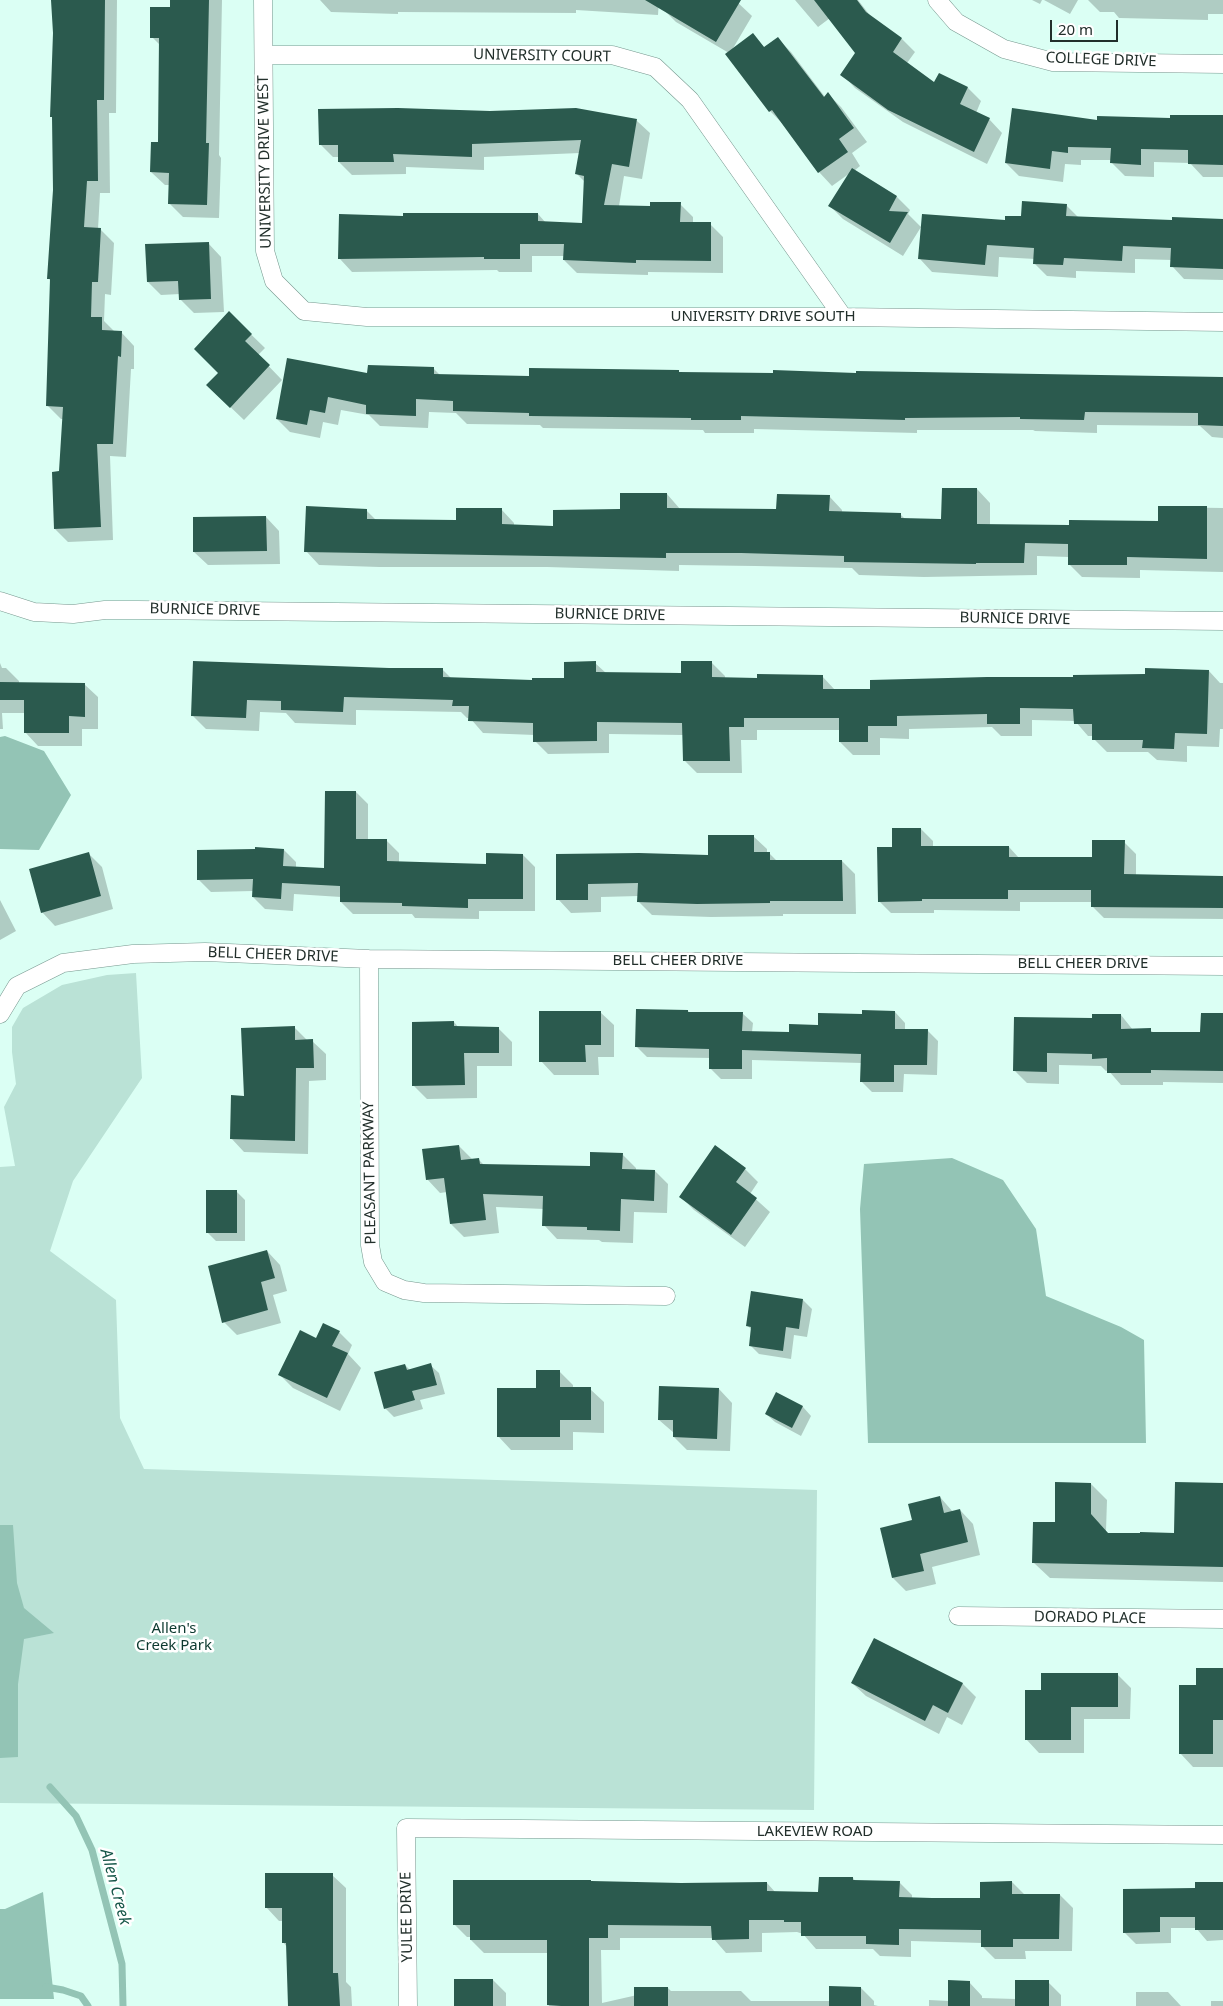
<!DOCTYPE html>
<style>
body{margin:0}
#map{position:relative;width:1223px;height:2006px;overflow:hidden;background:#dbfff4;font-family:"Noto Sans",sans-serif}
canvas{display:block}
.scale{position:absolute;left:1050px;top:20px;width:68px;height:22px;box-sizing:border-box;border:2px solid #222f2b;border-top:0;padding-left:6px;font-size:15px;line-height:18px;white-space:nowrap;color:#222f2b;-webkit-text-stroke:4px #fff;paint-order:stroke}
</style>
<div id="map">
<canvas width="1223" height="2006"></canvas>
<div class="scale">20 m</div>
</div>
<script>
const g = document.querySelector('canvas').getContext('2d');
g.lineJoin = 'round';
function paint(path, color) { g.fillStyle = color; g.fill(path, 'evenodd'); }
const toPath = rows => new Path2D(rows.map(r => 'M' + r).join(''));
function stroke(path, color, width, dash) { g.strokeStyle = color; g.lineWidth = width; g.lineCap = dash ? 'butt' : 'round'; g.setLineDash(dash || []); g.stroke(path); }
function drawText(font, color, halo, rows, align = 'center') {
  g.font = font + ' "Noto Sans",sans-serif'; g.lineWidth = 5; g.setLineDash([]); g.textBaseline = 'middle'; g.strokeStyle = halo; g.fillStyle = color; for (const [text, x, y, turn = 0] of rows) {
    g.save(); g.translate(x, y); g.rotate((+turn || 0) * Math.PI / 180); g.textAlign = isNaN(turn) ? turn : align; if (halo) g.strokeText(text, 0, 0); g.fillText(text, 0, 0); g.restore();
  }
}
paint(toPath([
 [136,973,142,1078,73,1181,50,1251,116,1300,120,1418,144,1469,817,1490,814,1810,0,1803,0,1167,15,1166,4,1107,16,1084,12,1052,12,1027,23,1008,62,985,107,975]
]), '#bae2d6');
paint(toPath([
 [5,736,44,751,71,795,39,850,0,849,0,737],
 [952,1158,1003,1180,1036,1229,1046,1296,1121,1327,1144,1340,1146,1443,868,1443,860,1209,864,1164],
 [0,1525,13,1525,17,1583,24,1608,54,1633,24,1639,18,1684,18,1757,0,1758],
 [43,1892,54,1999,0,1999,0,1909,5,1909]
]), '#93c4b5');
paint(toPath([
 [53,0,117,0,116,113,109,113,110,193,100,193,98,229,101,230,114,243,111,295,105,294,104,321,115,332,121,332,134,346,134,369,131,369,126,457,110,456,113,540,68,542,55,529,64,419,61,419,47,405,51,281,49,279,54,209,53,118,51,116,54,33],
 [171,0,222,0,219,155,221,158,219,218,183,217,169,203,170,185,165,185,151,172,159,143,161,46,152,37,171,9],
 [320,0,659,0,658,15,576,10,576,13,398,12,398,14,331,12],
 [668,0,735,0,752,16,732,50,753,35,765,48,778,39,791,52,825,97,828,94,841,107,867,142,852,153,860,166,854,171,897,197,910,210,908,214,921,227,903,256,843,219,830,206,850,173,832,186,819,172,783,124,770,111,729,53,676,22,663,9],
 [795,0,858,0,872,18,902,39,915,52,907,63,935,84,939,74,968,88,981,101,976,113,989,119,1002,133,987,164,903,122,855,88,842,74,857,53,830,18,818,27],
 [1032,0,1042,0,1040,4],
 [1044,0,1078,0,1070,14],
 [1088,0,1223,0,1223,14,1208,14,1208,20,1119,18,1114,12,1100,12],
 [576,109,637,121,650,133,642,179,624,176,619,206,651,207,680,204,693,217,693,223,710,224,723,237,723,273,648,272,648,275,577,273,564,260,564,256,532,256,532,272,499,272,497,270,352,272,340,259,405,217,538,214,546,223,584,224,585,182,576,173,580,153,484,157,484,170,406,167,406,174,352,175,339,162,339,157,333,157,320,144,490,113],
 [1223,117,1223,177,1203,177,1190,163,1154,162,1154,177,1125,176,1112,163,1112,160,1081,160,1081,165,1065,164,1063,182,1019,176,1006,163,1098,121],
 [1066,205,1079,218,1173,221,1223,220,1223,280,1184,279,1172,266,1172,260,1135,259,1135,273,1076,271,1076,278,1047,276,1034,263,1035,259,999,257,998,277,932,272,920,259,1006,222],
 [208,243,221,257,224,312,194,313,180,299,180,294,161,295,148,282],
 [229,313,265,348,258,355,282,380,244,420,221,398,219,373],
 [434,369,440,375,531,377,774,374,1223,379,1223,438,1212,437,1200,426,1097,425,1097,433,1035,431,1033,430,917,430,917,433,754,429,754,433,705,433,703,430,543,428,540,425,467,424,456,413,429,412,428,428,380,426,369,415,341,410,338,425,323,422,320,438,290,432,277,419,368,375],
 [977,489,990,503,990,525,1070,526,1159,522,1159,507,1223,508,1223,572,1140,570,1140,578,1082,577,1069,564,1069,557,1037,556,1037,575,924,577,859,575,852,568,755,566,679,565,679,571,547,567,379,567,319,565,306,551,366,510,377,521,457,521,501,509,514,523,514,525,554,527,621,510,667,494,680,509,778,510,829,496,842,510,842,513,901,515,905,519,942,520],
 [266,517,279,531,280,564,208,565,194,552],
 [195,662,389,669,442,669,452,679,534,682,566,679,595,663,606,673,683,674,712,663,725,676,725,679,822,676,835,690,871,690,1209,671,1220,683,1223,683,1223,729,1220,729,1219,747,1187,746,1187,762,1157,760,1148,752,1107,752,1094,739,1094,736,1088,736,1075,721,1032,720,1032,736,1001,736,992,727,909,729,909,739,880,738,880,755,853,755,840,742,840,730,757,730,757,740,741,740,742,773,697,773,684,760,683,735,609,734,609,753,548,754,535,741,535,735,483,733,470,718,467,718,461,712,356,710,356,725,295,723,286,713,260,712,259,731,206,729,193,716],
 [0,663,2,668,6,668,19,681,19,684,84,684,98,697,98,729,82,729,82,746,38,746,25,732,25,713,2,713,3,729,0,729],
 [356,792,368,804,368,840,386,840,399,853,399,862,487,865,523,855,535,867,535,911,479,911,479,919,415,918,412,914,353,914,341,902,341,897,294,894,293,911,265,909,253,897,253,891,211,892,198,879,284,850,296,862,296,868,326,869],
 [921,829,933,841,933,847,1009,847,1019,858,1093,859,1124,842,1136,854,1136,875,1223,877,1223,919,1104,918,1092,906,1092,902,1020,902,1020,911,934,910,934,913,891,913,879,901,893,848],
 [753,836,767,849,767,853,769,853,778,862,842,861,855,874,856,914,783,914,783,916,711,917,652,915,639,902,639,896,601,897,601,912,571,913,558,899,557,856,709,857],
 [89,854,102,867,113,909,55,926,42,912],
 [0,900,16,931,0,940],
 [688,1011,690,1013,742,1013,753,1023,752,1032,790,1033,863,1015,895,1012,905,1023,905,1030,928,1031,938,1041,937,1075,904,1074,903,1092,872,1092,861,1081,862,1063,752,1060,752,1079,721,1079,710,1068,711,1058,647,1057,637,1047],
 [600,1012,614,1025,614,1057,598,1057,599,1075,554,1075,541,1061],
 [1121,1015,1133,1030,1150,1030,1154,1033,1202,1034,1223,1015,1223,1083,1163,1082,1163,1085,1121,1085,1108,1070,1106,1071,1101,1066,1059,1065,1059,1084,1027,1083,1015,1071,1093,1019],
 [454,1022,459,1028,498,1028,512,1042,512,1066,477,1066,477,1098,427,1099,414,1086],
 [294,1027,308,1041,312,1041,326,1054,326,1080,309,1081,308,1154,244,1152,231,1138,245,1097],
 [459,1146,472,1159,479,1160,484,1165,591,1167,622,1154,636,1168,636,1170,655,1171,668,1184,667,1213,634,1212,633,1243,602,1242,599,1240,557,1239,544,1225,544,1209,496,1207,499,1233,464,1237,451,1224,447,1192,440,1193,427,1179],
 [745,1169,758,1182,750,1194,770,1212,745,1247,694,1210,681,1197],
 [236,1191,245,1200,245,1241,216,1241,207,1232],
 [267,1251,280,1265,287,1291,273,1295,281,1323,237,1335,224,1322],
 [803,1300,812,1309,807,1337,794,1335,791,1359,759,1354,750,1345,752,1330,747,1325],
 [339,1332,352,1345,348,1354,361,1368,340,1411,293,1388,280,1375,317,1339],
 [405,1365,410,1370,430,1365,439,1373,445,1394,420,1400,423,1409,394,1417,385,1408],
 [559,1371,573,1385,573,1388,590,1389,604,1402,604,1433,573,1432,573,1450,511,1450,498,1436,537,1389],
 [719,1389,732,1403,730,1451,687,1450,674,1437,674,1433,659,1420],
 [777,1394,803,1407,811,1416,801,1436,775,1422,766,1414],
 [1091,1484,1107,1500,1106,1531,1109,1534,1175,1534,1223,1484,1223,1582,1050,1578,1034,1563,1056,1523],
 [940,1497,953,1512,960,1510,973,1524,980,1555,932,1567,936,1584,906,1591,893,1578,913,1521],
 [875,1639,963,1684,976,1697,962,1725,947,1717,939,1734,866,1696,852,1683],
 [1223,1669,1223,1767,1193,1767,1180,1753,1198,1687],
 [1117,1674,1131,1688,1130,1719,1084,1719,1084,1753,1039,1753,1026,1739,1042,1691],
 [332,1875,346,1888,346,1982,351,1987,352,2006,290,2006,287,1947,283,1942,283,1921,279,1921,266,1907],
 [853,1878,856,1882,899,1882,912,1895,912,1899,982,1899,1012,1882,1025,1895,1060,1895,1073,1908,1072,1951,1025,1951,1026,1959,995,1959,982,1946,982,1943,911,1941,911,1957,880,1956,873,1949,816,1949,803,1934,797,1932,762,1933,762,1952,726,1953,713,1938,620,1938,620,1950,601,1950,602,2003,668,1988,671,1991,741,1991,751,2001,830,2001,861,1988,874,2001,874,2005,878,2006,549,2006,548,1953,484,1953,471,1940,471,1937,467,1937,454,1924,592,1882,681,1884,767,1883,776,1893,820,1893],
 [1223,1883,1223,1940,1207,1941,1196,1928,1171,1928,1171,1943,1136,1944,1124,1932,1196,1889],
 [493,1980,506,1993,506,2006,455,2006],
 [969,1982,982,1996,982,1998,1016,1999,1048,1982,1061,1995,1061,2006,929,2006,929,2000,949,2001],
 [1136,1992,1168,1992,1181,2006,1136,2006],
 [1211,2001,1223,2001,1223,2006,1211,2006]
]), '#0003');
stroke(toPath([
 [50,1787,76,1816,92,1850,122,1964,123,2006],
 [46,1987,63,1990,81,1996,88,2006]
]), '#93c4b5', 7);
paint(toPath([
 [51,0,105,0,104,100,97,100,98,181,87,181,84,227,101,228,98,282,92,282,91,317,102,317,102,330,122,331,121,357,118,356,113,444,97,444,101,527,54,529,52,472,59,471,63,407,46,406,50,279,47,279,53,190,52,117,50,117,53,33],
 [170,0,209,0,206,143,209,143,207,205,168,204,169,173,150,172,151,142,158,142,159,38,150,38,150,7,170,7],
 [645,0,741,0,716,42],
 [814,0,857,0,866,12,902,38,893,52,934,82,939,73,968,87,960,104,990,118,974,152,888,110,840,75,855,53],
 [753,33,764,47,778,37,824,97,828,92,854,128,839,139,848,152,818,173,772,110,769,112,725,54],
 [398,108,490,111,576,108,637,119,629,167,612,164,604,205,650,206,650,202,681,202,680,222,711,222,711,261,636,260,636,263,563,260,564,244,520,244,520,259,484,259,484,257,338,259,339,214,403,216,403,213,538,213,538,221,582,223,584,176,575,174,581,140,472,144,472,157,393,154,394,162,338,162,338,145,319,145,318,109],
 [1012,108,1097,120,1097,116,1170,118,1170,115,1223,115,1223,165,1188,164,1188,150,1141,149,1141,165,1110,163,1111,148,1068,147,1068,153,1052,151,1050,169,1005,163],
 [852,168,897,196,889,211,908,212,890,243,828,206],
 [1022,201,1067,204,1066,216,1172,220,1172,217,1223,219,1223,269,1170,267,1171,248,1123,246,1122,261,1064,258,1063,265,1033,264,1034,248,987,245,985,265,918,259,922,214,1005,220,1005,216,1021,216],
 [209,242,211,299,179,300,178,281,147,282,145,244],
 [229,311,252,334,245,341,270,365,230,408,206,385,218,373,194,349],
 [287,358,367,373,368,365,434,367,434,374,529,376,529,368,679,370,679,372,773,373,773,370,856,373,856,371,1223,377,1223,426,1198,425,1198,413,1085,412,1084,420,1020,419,1020,417,905,418,905,420,741,416,741,420,691,420,691,418,529,416,529,413,453,411,453,401,416,399,416,416,366,414,366,405,328,397,325,413,310,410,307,425,276,419],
 [942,488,977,488,977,524,1069,525,1069,520,1158,521,1158,506,1207,506,1207,559,1127,557,1127,565,1068,565,1068,544,1025,543,1024,563,976,563,976,564,844,562,844,556,741,553,666,553,666,558,304,552,306,506,367,509,367,519,456,520,456,508,502,508,502,524,553,526,553,510,620,509,620,493,667,493,667,508,776,509,777,494,830,495,829,511,901,513,901,518,941,519],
 [266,516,267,551,193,552,193,517],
 [193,661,389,668,443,668,443,677,532,680,532,678,564,678,564,662,596,661,596,672,681,673,681,661,712,661,712,677,757,678,757,674,823,675,823,689,870,689,870,680,987,677,1073,677,1073,675,1145,674,1145,668,1209,670,1207,734,1175,733,1174,749,1142,748,1143,740,1092,740,1092,724,1074,724,1073,709,1020,708,1020,724,987,724,987,714,897,716,897,726,868,726,868,742,839,742,839,718,744,718,744,727,729,727,730,761,683,761,682,723,597,722,597,741,533,742,533,723,468,721,469,706,452,706,453,700,344,697,343,712,281,710,281,701,247,700,246,718,191,716],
 [0,682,85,683,85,717,69,716,69,733,24,733,24,700,0,700],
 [325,791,356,791,356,839,387,839,387,861,486,864,486,853,523,854,523,899,468,899,468,908,402,906,402,903,340,902,340,886,282,883,281,899,252,897,253,879,197,880,197,850,255,849,255,847,284,849,283,866,324,868],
 [892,828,921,828,921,846,1009,846,1009,857,1092,857,1092,840,1125,840,1124,874,1223,876,1223,908,1091,907,1091,890,1008,890,1008,899,922,899,922,901,878,902,877,847,892,847],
 [708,835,754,835,754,852,770,852,770,860,842,860,843,901,770,901,770,903,697,904,637,902,638,883,588,884,588,900,556,900,556,854,639,853,708,855],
 [89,852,101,896,41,913,29,869],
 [636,1009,688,1010,688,1012,743,1012,742,1031,789,1032,789,1024,818,1025,818,1013,862,1014,862,1010,895,1011,895,1029,928,1029,927,1065,894,1065,894,1082,860,1082,861,1054,742,1050,742,1069,709,1069,709,1049,635,1047],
 [539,1011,601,1011,601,1045,585,1045,586,1062,539,1062],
 [1201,1013,1223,1013,1223,1071,1151,1070,1151,1073,1107,1073,1107,1058,1092,1059,1092,1054,1047,1053,1047,1072,1013,1071,1014,1017,1092,1018,1092,1014,1121,1014,1121,1029,1151,1028,1151,1032,1200,1032],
 [454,1021,454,1026,499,1027,499,1053,464,1053,465,1085,412,1086,412,1022],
 [295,1026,295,1040,313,1039,314,1068,296,1068,295,1141,230,1139,231,1095,244,1096,241,1028],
 [459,1145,461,1160,479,1158,480,1164,590,1166,590,1152,623,1153,622,1169,655,1170,654,1201,621,1199,620,1231,587,1230,587,1227,542,1226,543,1196,483,1194,486,1220,450,1224,444,1178,426,1180,422,1149],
 [715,1145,746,1168,736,1182,757,1198,731,1235,679,1197],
 [206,1190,237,1190,237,1233,206,1233],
 [267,1250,275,1278,261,1282,268,1310,222,1323,208,1266],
 [751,1291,803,1299,799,1329,786,1327,783,1351,749,1346,751,1327,746,1326],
 [323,1323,340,1331,332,1346,348,1353,327,1398,278,1375,300,1330,316,1338],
 [431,1363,437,1385,412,1391,415,1400,384,1409,374,1372,405,1364,407,1370],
 [536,1370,560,1370,560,1387,591,1387,591,1420,560,1420,560,1437,497,1437,497,1388,536,1388],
 [659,1386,719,1388,717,1439,673,1437,673,1420,658,1420],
 [776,1392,803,1406,792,1428,765,1414],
 [1055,1482,1091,1483,1091,1514,1108,1533,1140,1533,1140,1532,1174,1533,1175,1482,1223,1483,1223,1567,1032,1563,1033,1522,1055,1522],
 [940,1496,944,1513,960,1509,968,1542,920,1554,924,1571,892,1578,880,1528,912,1520,908,1504],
 [874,1638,963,1683,948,1713,933,1705,925,1721,851,1683],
 [1196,1668,1223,1668,1223,1720,1213,1720,1213,1754,1179,1754,1179,1685,1196,1685],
 [1041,1673,1118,1673,1118,1707,1071,1707,1071,1740,1025,1740,1025,1690,1041,1690],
 [265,1873,333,1873,333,1973,338,1973,340,2006,288,2006,286,1943,282,1943,282,1908,265,1908],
 [819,1877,853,1877,853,1880,900,1881,899,1897,932,1898,980,1898,980,1882,1012,1881,1012,1894,1060,1894,1059,1939,1013,1939,1013,1947,981,1947,981,1930,899,1929,899,1945,866,1944,866,1936,801,1936,801,1922,784,1922,784,1920,749,1920,749,1939,712,1940,711,1926,608,1925,608,1938,589,1938,589,2006,561,2006,547,2005,547,1940,470,1940,470,1925,453,1925,453,1880,591,1880,591,1881,681,1883,767,1882,767,1891,818,1892],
 [1195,1882,1223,1882,1223,1930,1195,1930,1195,1917,1160,1917,1160,1932,1123,1933,1123,1889,1195,1888],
 [454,1979,493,1979,493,2006,454,2006],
 [948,1980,970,1981,970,2006,948,2006],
 [1015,1980,1049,1980,1049,2006,1015,2006],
 [829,1986,861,1987,861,2006,829,2006],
 [634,1987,668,1987,668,2006,634,2006]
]), '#2b5a4e');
const street = toPath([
 [263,0,265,251,274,281,304,311,367,317,843,317,1223,322],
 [937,0,956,22,1004,49,1053,62,1223,64],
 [264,55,612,55,655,67,690,100,843,317],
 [0,601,34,612,73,614,105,610,138,610,1223,621],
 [369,959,370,1245,373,1262,385,1282,404,1290,424,1293,666,1296],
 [0,1014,17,986,63,963,133,954,205,952,369,959,1223,966],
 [958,1616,1223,1619],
 [408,2006,406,1828,1223,1835]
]);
stroke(street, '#76978e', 19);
stroke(street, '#fff', 18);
drawText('15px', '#222f2b', '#fff', [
 ["UNIVERSITY COURT",542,56,1],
 ["COLLEGE DRIVE",1101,60,2],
 ["UNIVERSITY DRIVE WEST",265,162,-91],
 ["UNIVERSITY DRIVE SOUTH",763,317],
 ["BURNICE DRIVE",205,610,1],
 ["BURNICE DRIVE",610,615,1],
 ["BURNICE DRIVE",1015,619,1],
 ["BELL CHEER DRIVE",273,955,2],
 ["BELL CHEER DRIVE",678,961],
 ["BELL CHEER DRIVE",1083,964],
 ["PLEASANT PARKWAY",370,1173,-91],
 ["DORADO PLACE",1090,1618,1],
 ["LAKEVIEW ROAD",815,1832],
 ["YULEE DRIVE",407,1917,-91]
]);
drawText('15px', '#0c392f', '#fff', [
 ["Allen's",174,1629],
 ["Creek Park",174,1646]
]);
drawText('italic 16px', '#145547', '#fff', [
 ["Allen Creek",115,1887,75]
]);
</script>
